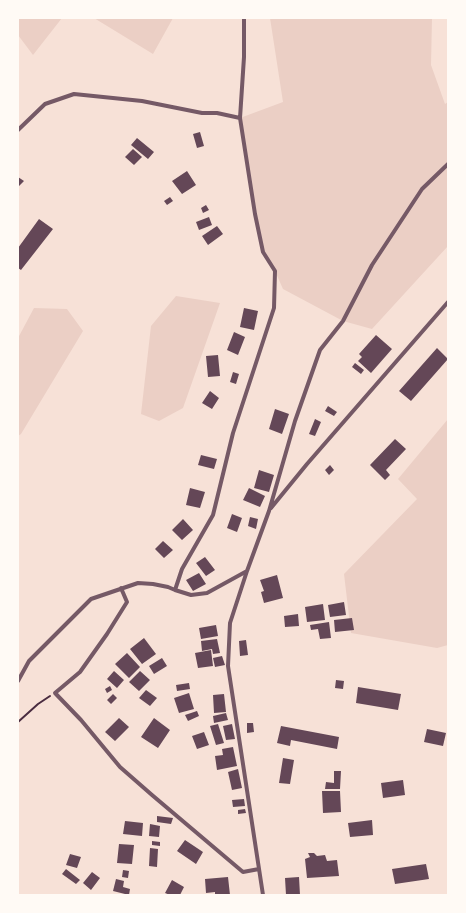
<!DOCTYPE html>
<style>
body{margin:0}
#map{position:relative;width:466px;height:913px;overflow:hidden;background:#f7e1d7;font-family:"Nunito Sans",sans-serif}
canvas{display:block}
.frame{position:absolute;inset:0;border:19px solid #fffaf5;pointer-events:none}
</style>
<div id="map">
<canvas width="466" height="913"></canvas>
<div class="frame"></div>
</div>
<script>
const g = document.querySelector('canvas').getContext('2d');
g.lineJoin = 'round';
function paint(path, color) { g.fillStyle = color; g.fill(path, 'evenodd'); }
const toPath = rows => new Path2D(rows.map(r => 'M' + r).join(''));
function stroke(path, color, width, dash) { g.strokeStyle = color; g.lineWidth = width; g.lineCap = dash ? 'butt' : 'round'; g.setLineDash(dash || []); g.stroke(path); }
paint(toPath([
 [18,18,62,18,33,55,18,35],
 [94,18,173,18,153,54],
 [270,18,432,18,431,65,445,104,448,102,448,246,372,329,343,321,283,289,275,271,263,252,240,118,283,102],
 [176,296,220,303,183,408,159,421,141,414,151,326],
 [34,308,67,309,83,331,21,434,18,436,18,338],
 [448,419,448,645,437,648,351,633,344,574,417,499,398,479]
]), '#ebcfc5');
paint(toPath([
 [200,132,204,146,197,148,193,134],
 [137,138,154,152,148,159,131,145],
 [133,149,142,157,134,165,125,157],
 [187,171,196,185,182,194,172,181],
 [18,177,24,181,18,187],
 [170,197,173,201,167,205,164,201],
 [206,205,209,210,203,213,201,208],
 [209,217,212,225,199,230,196,222],
 [39,219,53,229,21,270,18,268,18,248],
 [217,226,223,234,208,245,202,236],
 [244,308,258,311,254,330,240,327],
 [234,332,245,337,238,355,227,350],
 [376,335,392,349,371,373,358,361,362,357,359,354],
 [437,348,448,359,411,401,399,391],
 [218,355,220,376,208,377,206,356],
 [355,363,364,370,361,374,352,367],
 [233,372,239,374,236,384,230,382],
 [210,391,219,398,212,409,202,403],
 [328,406,337,412,334,416,325,411],
 [275,409,289,414,282,434,269,429],
 [315,419,321,422,315,436,309,434],
 [395,439,406,449,386,470,390,475,385,480,370,465],
 [201,455,217,459,214,469,198,465],
 [330,465,334,470,329,475,325,470],
 [259,470,274,475,269,492,254,488],
 [190,488,205,492,200,508,186,505],
 [249,488,265,496,260,507,243,500],
 [232,514,242,518,237,532,227,528],
 [250,517,258,519,256,529,248,526],
 [183,519,193,530,182,540,172,530],
 [163,541,173,550,164,558,155,549],
 [205,557,215,570,206,576,196,563],
 [199,573,206,584,193,591,186,580],
 [277,575,283,598,264,603,261,592,264,591,260,580],
 [344,602,346,615,330,617,328,605],
 [323,604,325,620,307,622,305,607],
 [298,614,299,626,285,627,284,616],
 [352,618,354,630,335,632,334,620],
 [329,622,331,638,320,639,318,629,311,630,310,625],
 [216,625,218,636,201,639,199,628],
 [144,638,156,654,142,664,130,649],
 [217,639,220,653,213,654,212,649,202,651,201,641],
 [246,640,248,655,240,656,239,641],
 [211,650,213,666,198,668,195,653],
 [127,653,140,667,129,678,115,664],
 [222,656,225,665,215,667,213,658],
 [162,658,167,666,154,674,149,666],
 [114,671,124,680,117,688,107,679],
 [140,671,150,680,139,691,129,682],
 [336,680,344,681,343,689,335,688],
 [189,683,190,689,177,691,176,685],
 [110,686,112,690,107,693,105,689],
 [358,687,401,694,398,710,356,703],
 [146,690,157,698,150,706,139,698],
 [189,693,194,709,179,713,174,698],
 [113,694,117,698,111,704,107,700],
 [224,694,226,712,214,713,213,695],
 [197,711,199,716,188,721,185,715],
 [226,713,228,720,214,723,213,716],
 [119,718,129,727,115,741,105,732],
 [154,718,170,730,158,748,141,737],
 [247,723,253,723,254,732,247,733],
 [218,724,224,743,216,745,210,726],
 [232,724,235,739,226,740,223,726],
 [281,726,339,737,337,749,291,740,290,746,277,743],
 [427,729,446,733,443,746,424,742],
 [204,732,209,745,197,749,192,736],
 [233,747,237,766,217,770,215,756,223,755,222,749],
 [283,758,294,760,290,784,279,783],
 [238,769,242,788,232,790,228,772],
 [334,771,341,771,340,789,325,789,326,782,334,783],
 [403,780,405,795,383,798,381,783],
 [322,791,340,791,341,812,323,813],
 [244,799,245,806,233,807,232,800],
 [245,809,246,813,238,814,238,810],
 [157,816,173,818,171,824,157,822],
 [372,820,373,835,350,837,348,823],
 [125,821,143,823,142,836,123,834],
 [150,824,160,826,159,837,149,836],
 [185,840,203,852,196,864,177,851],
 [152,841,160,842,160,846,152,845],
 [119,844,134,845,132,864,117,863],
 [150,848,158,849,157,867,149,866],
 [308,853,314,853,317,856,325,855,327,861,337,860,339,876,307,878,305,859,310,857],
 [70,854,81,857,77,868,66,865],
 [426,864,429,879,395,884,392,869],
 [66,869,80,880,76,884,62,874],
 [123,870,129,871,128,878,122,877],
 [92,872,100,878,91,890,83,883],
 [228,877,230,895,215,895,215,892,206,893,205,879],
 [299,877,300,895,286,895,285,878],
 [116,879,124,881,123,887,130,889,129,895,113,891],
 [172,880,184,887,180,895,170,895,165,893]
]), '#644757');
stroke(toPath([
 [18,722,38,704,50,696]
]), '#4a2c40', 2);
stroke(toPath([
 [244,18,244,57,240,118,255,214,263,252,275,271,274,308,233,433,213,515,182,569,175,590,191,595,207,593,247,571],
 [18,130,45,104,74,94,142,101,202,113,217,113,240,118],
 [271,508,307,464,448,302],
 [121,588,127,602,107,634,80,672,55,693,81,720,120,767,152,795,243,872,259,869],
 [18,681,29,661,91,599,138,583,153,584,168,587,175,590],
 [263,895,228,666,230,623,247,571,269,511,295,421,320,350,343,321,372,265,422,189,448,164]
]), '#755966', 4);
</script>
